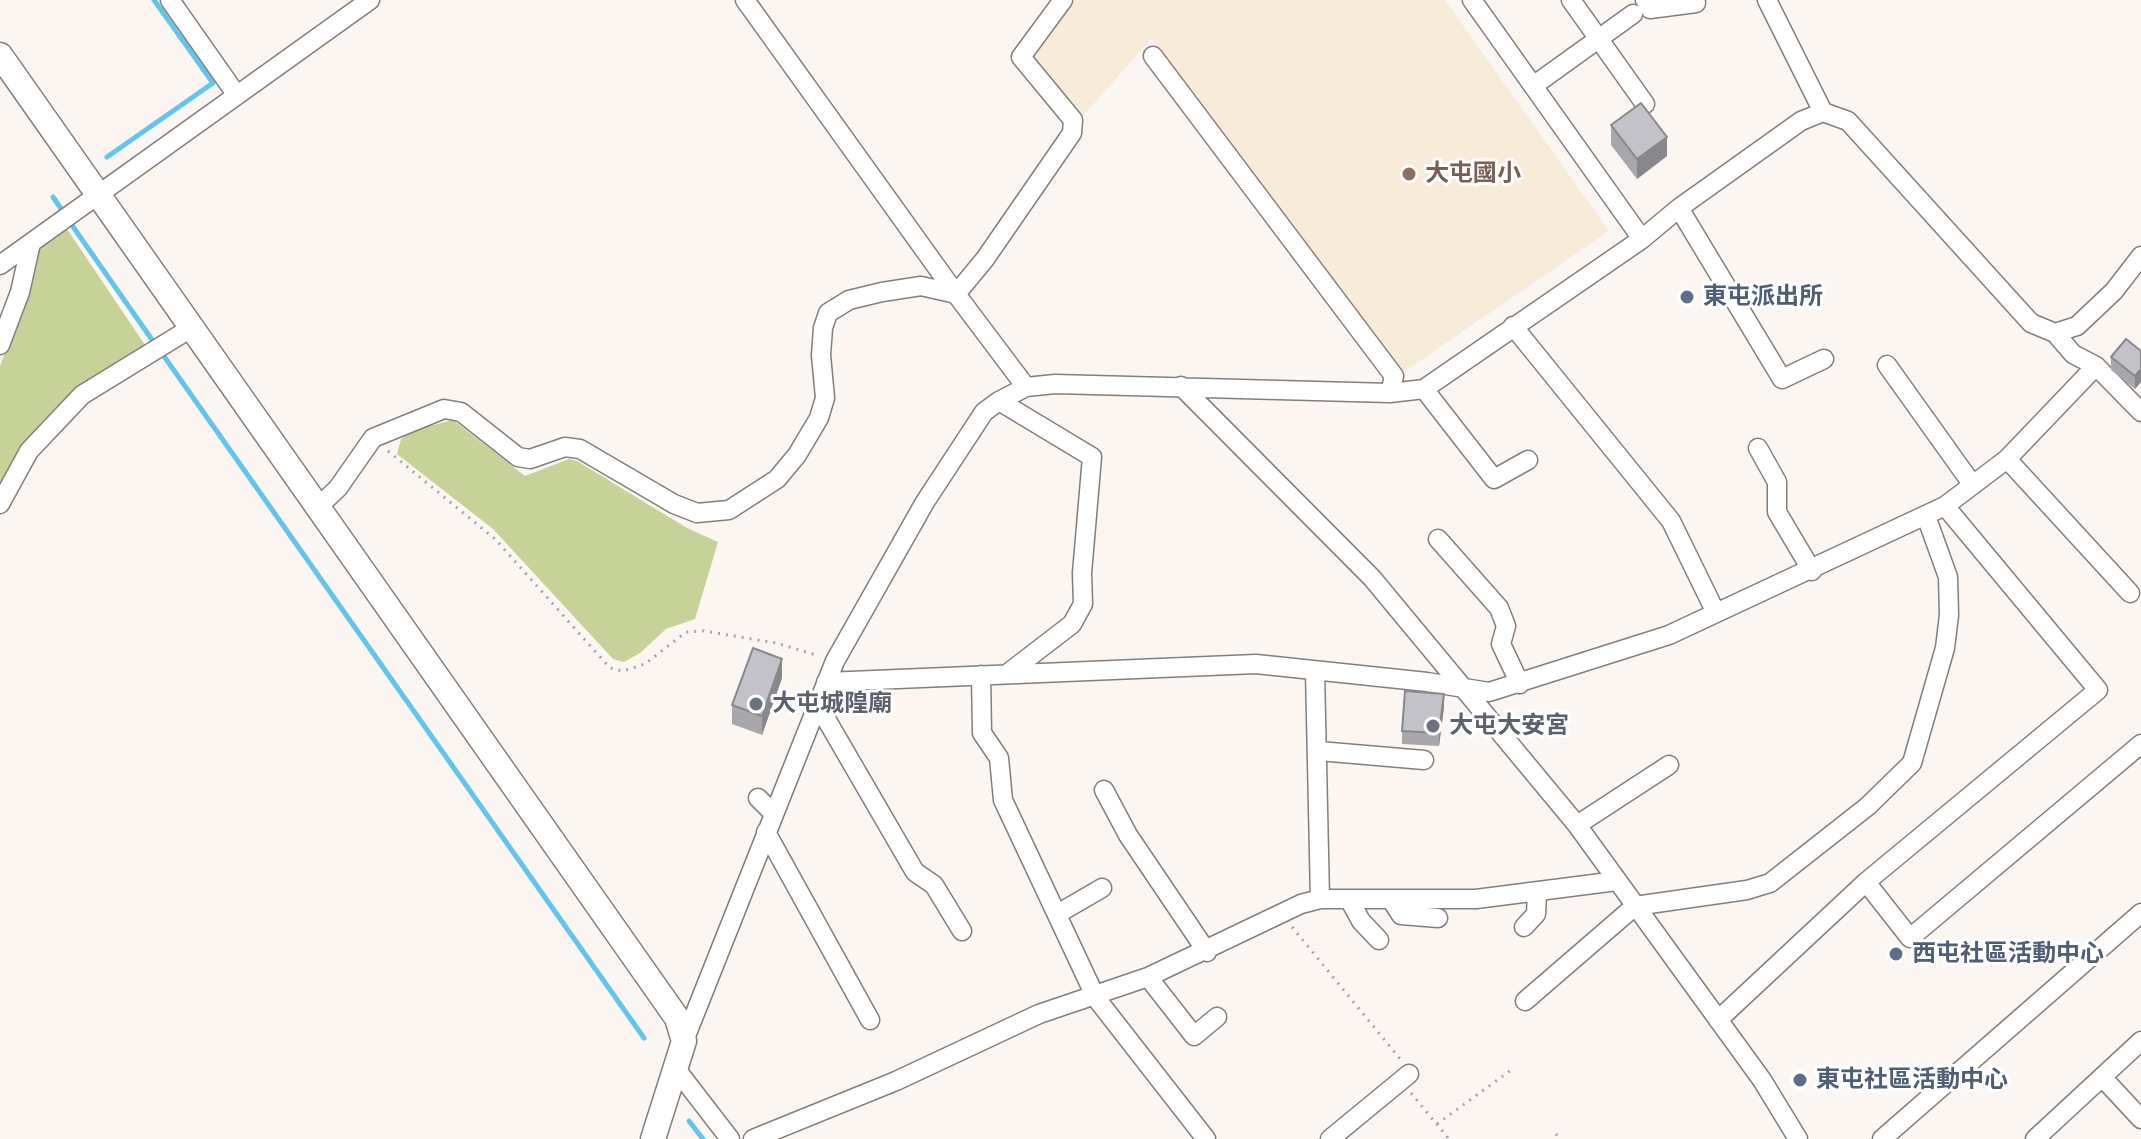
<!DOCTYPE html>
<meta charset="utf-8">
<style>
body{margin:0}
canvas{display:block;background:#fcf6f2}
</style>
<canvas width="2141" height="1139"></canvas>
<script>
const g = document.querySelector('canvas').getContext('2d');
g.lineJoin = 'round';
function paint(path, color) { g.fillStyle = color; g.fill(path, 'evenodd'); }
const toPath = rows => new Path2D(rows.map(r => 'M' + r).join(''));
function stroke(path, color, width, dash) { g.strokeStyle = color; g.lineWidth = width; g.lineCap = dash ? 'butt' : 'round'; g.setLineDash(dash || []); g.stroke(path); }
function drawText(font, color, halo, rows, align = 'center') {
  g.font = font + ' Arial,"Noto Sans TC",sans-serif'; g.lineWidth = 6; g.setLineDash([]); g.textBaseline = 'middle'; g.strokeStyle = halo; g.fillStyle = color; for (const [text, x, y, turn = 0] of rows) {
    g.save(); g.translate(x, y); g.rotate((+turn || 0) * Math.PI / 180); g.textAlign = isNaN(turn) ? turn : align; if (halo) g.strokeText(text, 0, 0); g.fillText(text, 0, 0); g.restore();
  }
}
paint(toPath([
 [1076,0,1445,0,1609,231,1398,376,1152,38,1083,116,1032,58]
]), '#f8ebd7');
paint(toPath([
 [67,229,147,348,77,394,0,493,0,366,14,330,35,252],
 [453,420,525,476,569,459,577,461,687,528,718,542,695,619,666,629,640,653,624,662,613,659,493,529,397,454,401,439,414,430]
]), '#c6d298');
stroke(toPath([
 [107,157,213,83,154,0],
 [53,197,64,213],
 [69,221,155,344],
 [161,352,644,1038],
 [689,1121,703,1139]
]), '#62c6ec', 5);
const minor = toPath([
 [170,0,236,94],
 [745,0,956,294,985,259,1072,133,1073,120,1021,57,1063,0],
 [1472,0,1642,239],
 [1571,0,1645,104],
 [1645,0,1650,9,1696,3],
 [1767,0,1823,112],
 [1153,56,1394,376,1390,393],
 [1533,86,1633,14],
 [1679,208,1782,379,1824,359],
 [0,265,370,0],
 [1513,326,1671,521,1716,613],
 [0,345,20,292,31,243],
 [1887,365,1972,484],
 [2096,366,2141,412],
 [1181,386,1372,578,1577,825,1762,1080,1798,1139],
 [1424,389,1494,479,1528,460],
 [999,401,1092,457,1082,573,1083,604,1072,624,1007,674],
 [1758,448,1777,482,1777,512,1812,571],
 [2007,459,2130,593],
 [0,504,29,451,82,395,191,328],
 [317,508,338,488,373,438,444,409,461,412,518,457,530,459,565,447,580,449,674,504,697,513,729,510,777,479,797,455,819,418,825,398,821,355,823,328,828,313,849,300,882,292,921,286,956,294,1026,387],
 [1438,539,1499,608,1506,626,1501,644,1520,684],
 [1315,671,1320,899],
 [981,675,982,733,999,758,1003,800,1096,998,1206,1139],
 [826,682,1256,664,1427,682,1489,692,1669,635,1945,506,2007,459,2096,366,2073,354,2055,333],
 [818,705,915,872,934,885,962,931],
 [1319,751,1424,760],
 [1104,790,1128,835,1207,952],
 [758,798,774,814],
 [1577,825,1669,765],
 [766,832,870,1020],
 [1866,882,1910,938,2141,744],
 [1350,901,1361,921,1379,940],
 [1392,901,1401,915,1438,918],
 [1059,913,1102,888],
 [1524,927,1536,914,1537,893],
 [1148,977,1194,1036,1217,1017],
 [1525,1001,1635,906,1747,890,1770,883,1868,806,1912,763,1945,648,1949,615,1948,577,1926,516],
 [1718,1020,1866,882,2098,690,1945,506],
 [684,1041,835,661,925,502,984,412,999,401,1026,387,1055,384,1390,393,1424,389,1642,239,1679,208,1801,121,1823,112,1848,121,2031,323,2055,333,2077,326,2114,291,2141,256],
 [676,1069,730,1139],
 [2102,1077,2141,1119],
 [753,1139,896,1081,1039,1014,1148,977,1301,904,1320,899,1476,899,1617,881],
 [1330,1139,1409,1074],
 [1882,1139,2141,913],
 [2035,1139,2141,1041]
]);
const major = toPath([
 [0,55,677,1018,684,1041,653,1139]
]);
stroke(minor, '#847e7b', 21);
stroke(major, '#847e7b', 27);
stroke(toPath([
 [388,451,495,539,610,668,623,671,645,664,686,632,704,631,776,643,816,655],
 [1292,927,1401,1060],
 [1411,1093,1449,1139],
 [1437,1124,1511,1070],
 [1556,1134,1560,1139]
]), '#a8a3a1', 3, [2, 6]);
stroke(minor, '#fff', 18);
stroke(major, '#fff', 24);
paint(toPath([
 [1611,125,1667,156,1637,179,1611,145],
 [2141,351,2141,382,2135,389,2111,370,2111,357],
 [782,678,762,735,732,724,732,705],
 [1444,707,1439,746,1402,744,1402,731]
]), '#a8a7ac');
paint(toPath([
 [1667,137,1667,156,1637,179,1637,159],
 [2141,369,2141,382,2135,389,2135,376],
 [782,659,782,678,762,735,762,716],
 [1444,694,1444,707,1439,746,1439,733]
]), '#88888c');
const building = toPath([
 [1641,103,1667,137,1637,159,1611,125,1641,103],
 [2126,339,2141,351,2141,369,2135,376,2111,357,2126,339],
 [753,648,782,659,762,716,732,705,753,648],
 [1405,691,1444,694,1439,733,1402,731,1405,691]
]);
paint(building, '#c3c2c8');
stroke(building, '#88888c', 2);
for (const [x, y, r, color] of [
 [1409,174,8,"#8d6e63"],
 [1687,297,8,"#5c6f8a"],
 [756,704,8,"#6b7280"],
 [1433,726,8,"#6b7280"],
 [1896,954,8,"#5c6f8a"],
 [1800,1080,8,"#5c6f8a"]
]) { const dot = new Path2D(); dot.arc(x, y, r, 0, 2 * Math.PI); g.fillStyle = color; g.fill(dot); stroke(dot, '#fff', 3); }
drawText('bold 24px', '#785e54', '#fff', [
 ["大屯國小",1425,174]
], 'left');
drawText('bold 24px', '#4e5e75', '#fff', [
 ["東屯派出所",1703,297],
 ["西屯社區活動中心",1912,954],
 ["東屯社區活動中心",1816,1080]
], 'left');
drawText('bold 24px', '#5b616d', '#fff', [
 ["大屯城隍廟",772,704],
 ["大屯大安宮",1449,726]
], 'left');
</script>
